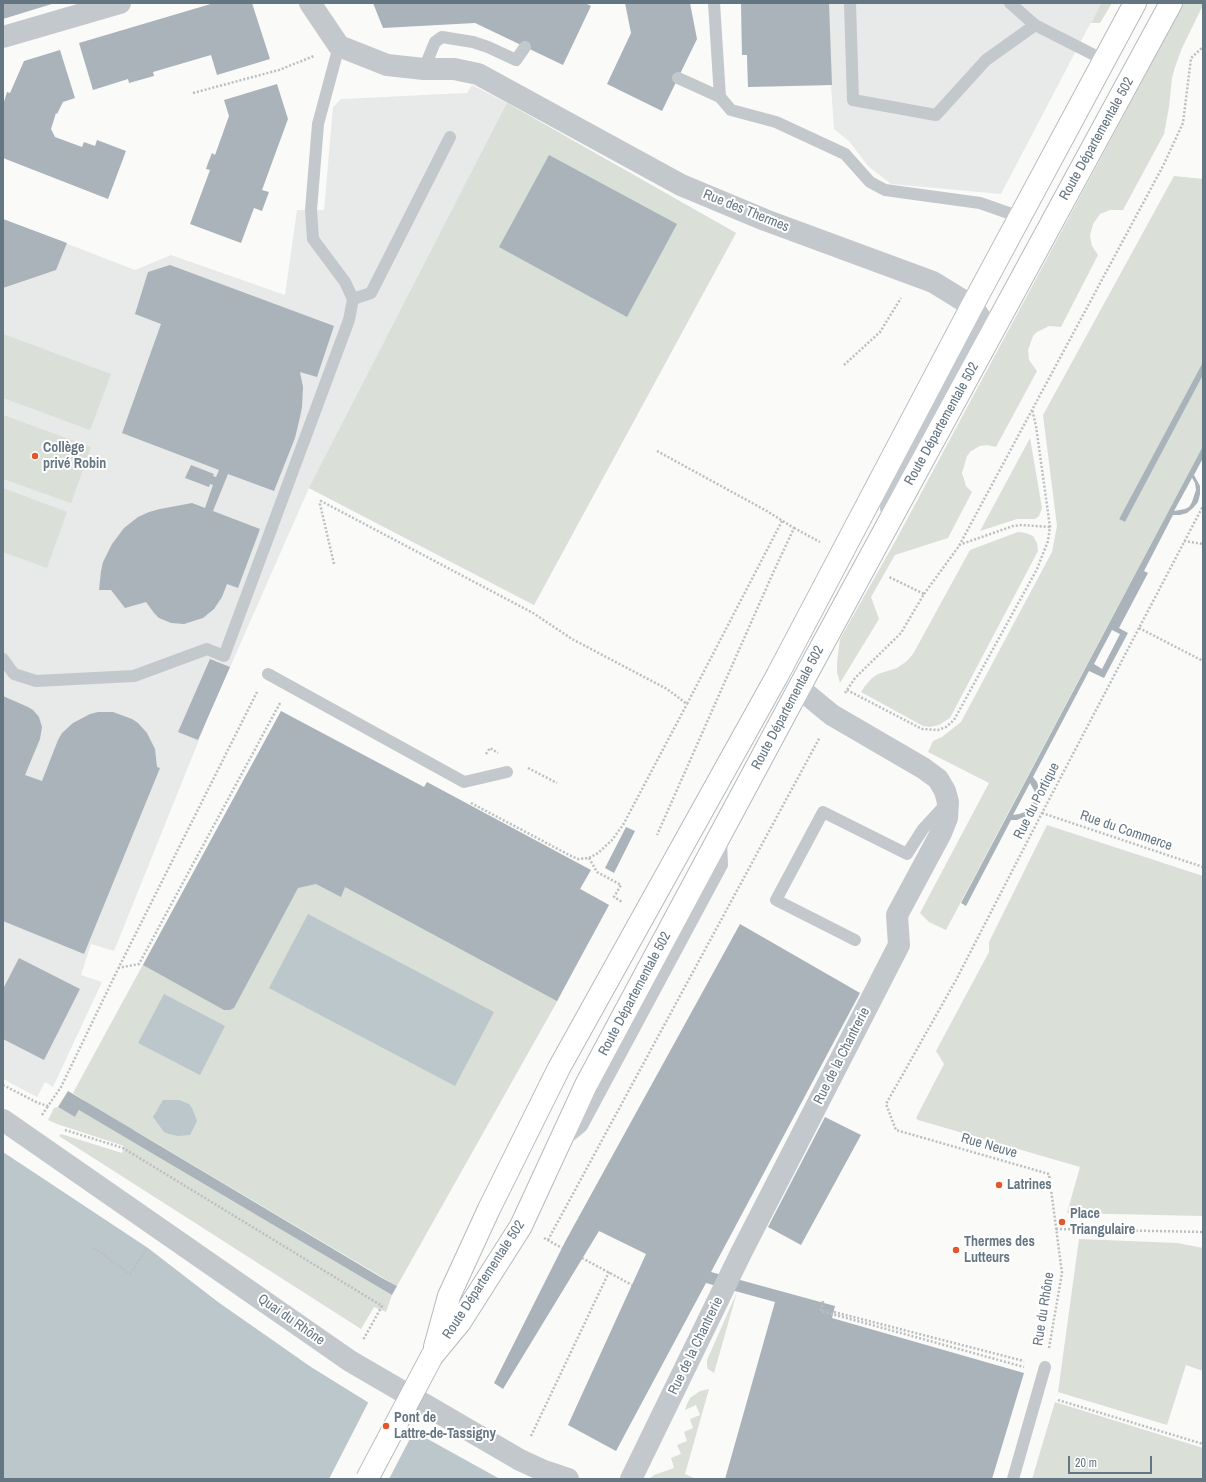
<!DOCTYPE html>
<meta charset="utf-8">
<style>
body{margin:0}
#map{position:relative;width:1206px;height:1482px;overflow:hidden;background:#fafaf8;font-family:"Archivo Narrow",sans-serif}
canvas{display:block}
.frame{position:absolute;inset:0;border:4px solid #657683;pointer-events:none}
.scale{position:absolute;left:1068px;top:1456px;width:84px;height:18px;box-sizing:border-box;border:2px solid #657683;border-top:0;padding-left:5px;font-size:12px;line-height:14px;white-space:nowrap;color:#657683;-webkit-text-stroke:3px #fff;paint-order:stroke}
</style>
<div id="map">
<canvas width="1206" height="1482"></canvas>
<div class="frame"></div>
<div class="scale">20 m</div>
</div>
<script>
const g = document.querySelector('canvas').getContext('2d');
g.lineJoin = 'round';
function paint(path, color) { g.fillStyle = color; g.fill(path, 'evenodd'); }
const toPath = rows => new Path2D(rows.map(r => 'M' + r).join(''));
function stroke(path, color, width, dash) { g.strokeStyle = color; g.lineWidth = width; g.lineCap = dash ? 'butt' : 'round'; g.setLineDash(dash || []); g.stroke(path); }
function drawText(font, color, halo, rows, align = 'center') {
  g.font = font + ' "Archivo Narrow",sans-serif'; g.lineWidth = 4; g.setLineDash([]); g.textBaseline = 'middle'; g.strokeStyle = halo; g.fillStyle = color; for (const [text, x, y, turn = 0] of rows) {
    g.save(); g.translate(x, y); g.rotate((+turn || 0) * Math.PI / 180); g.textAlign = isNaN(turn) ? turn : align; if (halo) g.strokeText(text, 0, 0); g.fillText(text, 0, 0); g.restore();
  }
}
paint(toPath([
 [741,3,1101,3,1001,194,891,184,868,166,849,141,834,129,831,85,748,87,747,55,742,55],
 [472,85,507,103,736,233,534,605,309,488,209,715,114,951,91,944,81,975,102,982,53,1087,45,1082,37,1097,3,1079,3,219,135,270,171,255,285,295,297,210,324,210,333,107,341,99,467,93]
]), '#e8e9e9');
paint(toPath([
 [1101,3,1112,3,1100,23,1091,23],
 [1184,3,1203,3,1203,5,1182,48,1175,67,1172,78,1169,107,1164,134,1123,210,1110,210,1100,214,1093,224,1090,236,1092,246,1098,255,1061,327,1049,326,1037,332,1033,336,1028,350,1029,360,1037,371,996,447,987,445,980,446,971,451,967,456,962,473,966,486,972,492,948,538,895,555,871,597,879,619,840,683,837,672,837,662,840,639,897,538],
 [507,103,736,233,534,605,309,488],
 [1174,176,1203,179,1203,362,1119,519,1125,522,1203,375,1203,446,946,930,929,922,920,913,989,783,928,752,933,741,942,737,961,722,1052,552,1057,526,1043,415],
 [3,334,111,374,90,430,3,398],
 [3,415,91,447,71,503,3,479],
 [1030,438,1042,508,1039,516,1035,519,1017,519,980,531],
 [3,488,67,512,47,568,3,552],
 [1018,532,1026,533,1033,536,1037,543,1038,551,950,718,939,725,930,727,923,726,861,692,865,686,872,678,878,674,897,668,907,661,913,654,970,550],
 [281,711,563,879,609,905,590,940,589,940,558,1000,397,1286,134,1130,129,1138,392,1295,386,1312,374,1307,361,1329,59,1136,61,1134,122,1153,124,1146,57,1124,48,1120,54,1108,58,1107,75,1117,85,1101,73,1093],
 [1047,825,1203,876,1203,1216,1067,1213,1080,1167,918,1120,916,1118,944,1064,936,1051,989,952,989,942],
 [1079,1239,1177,1243,1203,1248,1203,1371,1186,1365,1167,1425,1058,1392],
 [737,1292,714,1373,708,1369,707,1366,707,1360],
 [709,1389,685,1474,696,1479,649,1479,654,1475,674,1468,671,1458,681,1454,677,1445,687,1441,684,1432,693,1428,690,1419,700,1415,696,1405,685,1410,687,1404,690,1398,700,1391],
 [1055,1402,1203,1448,1203,1479,1032,1479]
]), '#dadfd7');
paint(toPath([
 [308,914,494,1012,455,1086,269,988],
 [164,994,225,1026,200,1075,138,1043],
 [163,1100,179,1100,189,1104,192,1108,197,1121,190,1135,178,1136,169,1134,164,1132,153,1117],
 [3,1152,148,1248,218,1302,311,1367,424,1437,500,1479,3,1479]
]), '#bbc7cb');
paint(toPath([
 [369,1401,415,1429,389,1479,329,1479]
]), '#fafaf8');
paint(toPath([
 [3,3,55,3,3,19],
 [214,3,252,3,270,59,217,75,211,55,153,72,154,76,129,83,128,79,93,90,79,43],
 [373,3,585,3,591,6,563,65,475,23,383,28],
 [625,3,690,3,697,39,662,111,607,84,631,33],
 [741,3,829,3,832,85,748,87,747,55,742,55],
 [60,50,75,98,63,102,57,114,56,113,51,129,55,137,82,147,84,142,95,146,97,140,126,151,108,199,3,158,3,105,7,92,10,93,24,61],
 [277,84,288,119,262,190,269,192,262,211,254,208,241,243,190,224,210,170,206,169,208,163,212,153,215,155,229,116,224,100],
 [549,155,677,224,627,317,499,247],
 [3,219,67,243,56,270,3,288],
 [170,265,334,326,317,377,300,372,303,387,302,407,300,417,295,438,274,491,228,474,213,511,260,529,238,588,227,584,222,597,214,609,203,618,184,624,171,623,159,618,154,613,146,602,125,608,111,590,99,590,101,571,103,562,112,544,124,528,138,517,149,512,160,509,192,503,205,508,213,485,210,484,209,487,185,478,191,465,214,474,213,476,216,477,219,470,122,433,161,324,135,314,148,272],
 [1203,362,1203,375,1125,522,1119,519],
 [1203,446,1203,458,1194,475,1200,486,1200,494,1198,502,1193,508,1187,513,1180,515,1173,515,1144,571,1148,573,1119,628,1128,633,1104,678,1089,671,1033,777,1037,782,1039,789,1040,797,1038,804,1029,815,1017,820,1011,820,966,906,961,903],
 [1192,478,1195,483,1196,490,1192,502,1189,507,1185,509,1174,511],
 [1112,630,1120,634,1102,669,1094,664],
 [1030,783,1035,792,1033,803,1025,812,1019,814,1013,815],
 [210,659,230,667,198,740,178,732],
 [3,696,28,707,33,710,39,717,42,727,40,739,25,775,42,781,58,740,62,733,73,723,90,714,98,712,113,712,132,719,138,723,147,733,155,749,157,767,160,768,84,954,3,921],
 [281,711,424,787,427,782,591,870,580,889,609,905,557,1001,345,887,341,897,316,884,298,888,234,1008,230,1010,224,1010,143,965],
 [626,827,635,831,614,873,605,868],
 [740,924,860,993,711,1272,835,1306,832,1318,1024,1373,992,1479,725,1479,775,1302,706,1283,616,1451,568,1425,646,1254,599,1231,503,1389,494,1383,566,1240],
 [19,958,80,989,44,1060,3,1039,3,989],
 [68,1091,382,1278,397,1286,392,1295,79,1110,75,1117,58,1107],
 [825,1117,861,1135,801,1245,768,1227]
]), '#aab3b9');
const primary = toPath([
 [435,1347,449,1296,489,1209,559,1068,777,676,972,306,1135,3],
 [432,1356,460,1322,521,1226,586,1085,799,688,1171,3]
]);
stroke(primary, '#b5babe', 24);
stroke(toPath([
 [193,93,279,70,314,56],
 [844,365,880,332,901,298],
 [657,451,765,510,794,528,773,573,657,835],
 [794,528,820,542],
 [1184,541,1203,544],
 [959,545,1013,526,1021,525,1050,527],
 [334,564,320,504,321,501,533,613,572,639,667,689,687,704,782,521],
 [924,594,959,546,1163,166,1183,123,1191,58,1203,47],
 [1139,628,1203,661],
 [847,690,922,729,938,730,946,727,954,720,1037,569,1048,541,1050,527,1036,426,1032,409],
 [845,693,855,678,901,633,924,594,889,577],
 [486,754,490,748,498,753],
 [528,768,557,783],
 [471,803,571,856,578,859,589,858,598,853,612,840,623,825,687,704],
 [1042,813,1203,867],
 [589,858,597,872,621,885,614,897,622,902],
 [118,968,139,964,280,703],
 [3,1085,38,1103,48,1106,61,1087,118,969,257,692],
 [42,1115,48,1106],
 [65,1130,123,1148,382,1306,363,1340],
 [1056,1229,1203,1232],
 [544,1238,562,1248],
 [548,1240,820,737],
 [94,1248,130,1274,146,1250],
 [582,1258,632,1285],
 [823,1301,821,1311,1024,1367],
 [834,1312,1024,1361],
 [1049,1348,1062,1273,1049,1174,896,1130,886,1104,956,980,1042,813,1203,506],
 [1058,1400,1203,1444],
 [531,1436,609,1272]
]), '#bbbfc2', 2.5, [2, 2]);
stroke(toPath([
 [714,3,720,97],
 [850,3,853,100,936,115,986,60,1035,25],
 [1010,3,1035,25,1104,60],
 [424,69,435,42,442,37,473,42,488,47,516,60,525,47],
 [678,78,720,97,731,110,776,122,845,154,870,182,885,190,980,203,1020,217],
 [353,299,371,293,450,137],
 [3,659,14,674,36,681,134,676,207,649,224,656,349,320,353,299,345,282,313,239,311,210,318,124,339,46],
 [268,674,464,782,507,772],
 [855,940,776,900,823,812,907,854,923,829,947,803],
 [565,1140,582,1126,722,865,721,839],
 [1013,1479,1045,1367]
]), '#c3c8cc', 12);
stroke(toPath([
 [310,3,339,46,387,65,424,69,454,69,478,74,681,185,765,220,933,282,972,306,981,319,903,467,891,508],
 [3,37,120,3],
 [3,1120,350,1361,520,1460,544,1471,568,1479],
 [631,1479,741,1253,899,945,897,915,941,833,947,818,948,802,945,791,938,779,923,768,832,715,799,688]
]), '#c3c8cc', 22);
stroke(primary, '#fff', 22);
const primaryBridge = toPath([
 [367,1479,432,1356]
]);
stroke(primaryBridge, '#b5babe', 24, []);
stroke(primaryBridge, '#fff', 22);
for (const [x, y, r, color] of [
 [35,456,4,"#e4572e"],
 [999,1185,4,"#e4572e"],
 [1062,1222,4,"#e4572e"],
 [956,1250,4,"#e4572e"],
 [386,1426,4,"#e4572e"]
]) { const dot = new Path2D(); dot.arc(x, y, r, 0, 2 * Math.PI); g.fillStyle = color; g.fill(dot); stroke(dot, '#fff', 1.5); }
drawText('14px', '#657683', '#fff', [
 ["Route Départementale 502",1097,139,-61],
 ["Rue des Thermes",746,211,22],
 ["Route Départementale 502",942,424,-61],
 ["Route Départementale 502",788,708,-62],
 ["Rue du Portique",1037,801,-63],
 ["Rue du Commerce",1126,831,19],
 ["Route Départementale 502",635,994,-62],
 ["Rue de la Chantrerie",842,1056,-63],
 ["Rue Neuve",989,1146,16],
 ["Route Départementale 502",484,1280,-57],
 ["Rue du Rhône",1044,1309,-81],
 ["Quai du Rhône",291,1320,35],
 ["Rue de la Chantrerie",696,1346,-64]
]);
drawText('bold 14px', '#657683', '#fff', [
 ["Collège",43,448],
 ["privé Robin",43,464],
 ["Latrines",1007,1185],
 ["Place",1070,1214],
 ["Triangulaire",1070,1230],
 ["Thermes des",964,1242],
 ["Lutteurs",964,1258],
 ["Pont de",394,1418],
 ["Lattre-de-Tassigny",394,1434]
], 'left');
</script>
